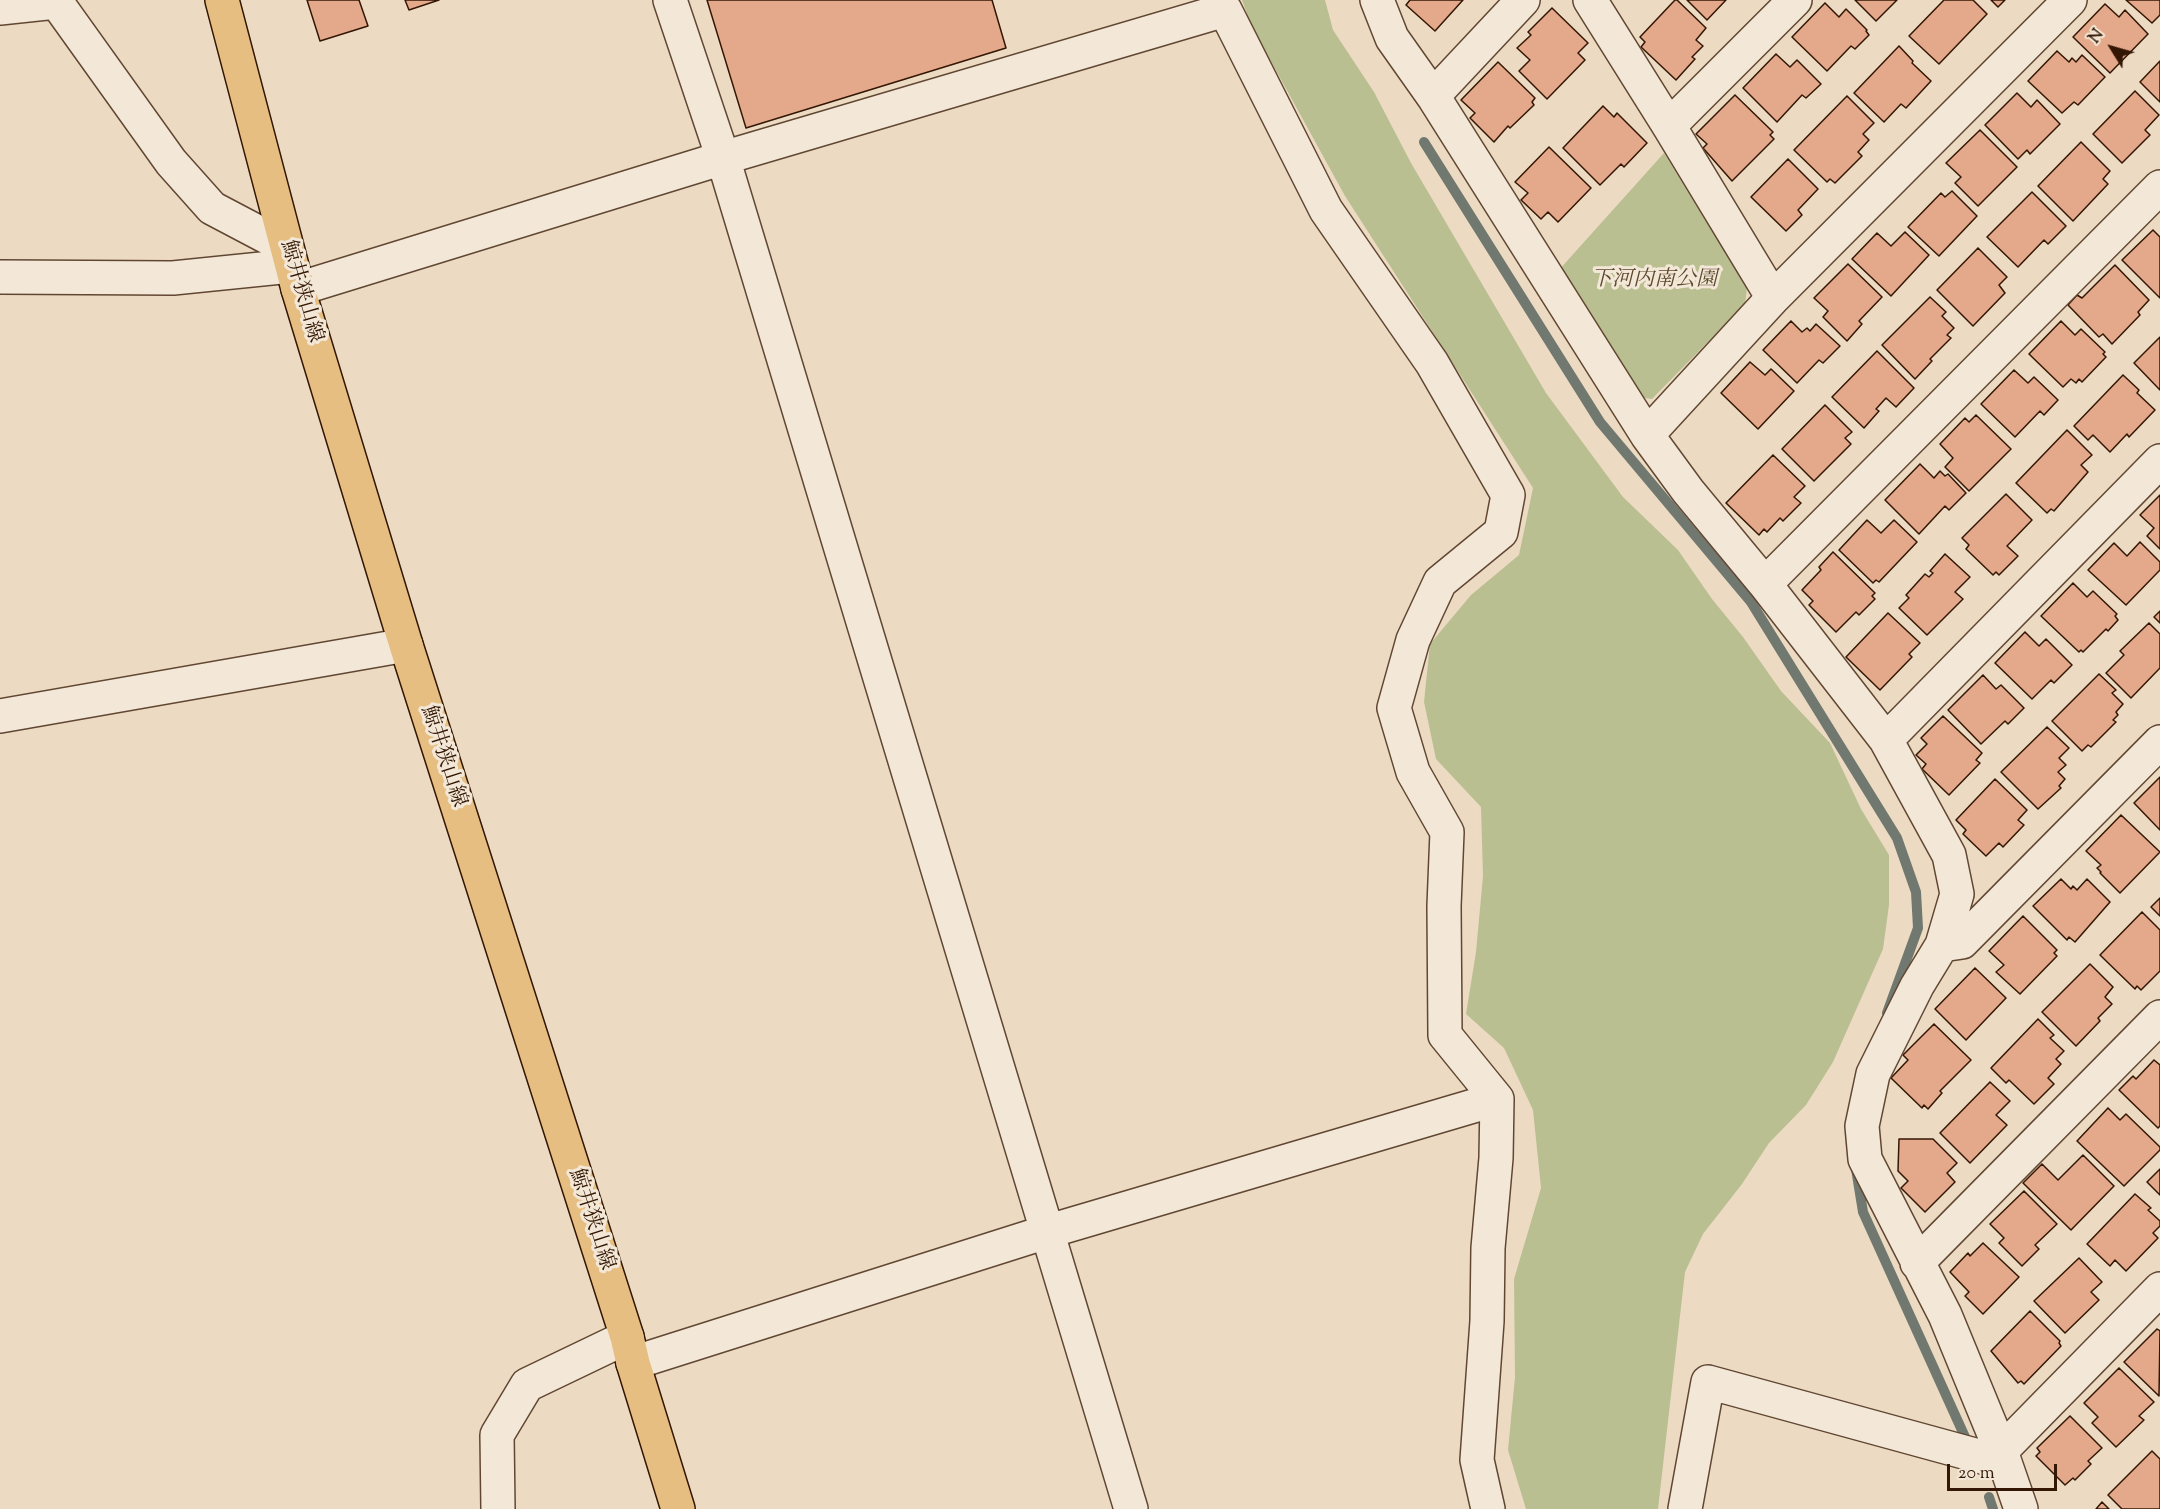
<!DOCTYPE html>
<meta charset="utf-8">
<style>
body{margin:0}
#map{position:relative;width:2160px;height:1509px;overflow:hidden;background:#ecdbc2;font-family:"Sorts Mill Goudy",serif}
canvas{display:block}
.north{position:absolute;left:2082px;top:18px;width:60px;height:60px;-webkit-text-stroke:4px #f3e8d7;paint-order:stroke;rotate:307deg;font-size:16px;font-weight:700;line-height:24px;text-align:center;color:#331603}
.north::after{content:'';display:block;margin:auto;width:21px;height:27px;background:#331603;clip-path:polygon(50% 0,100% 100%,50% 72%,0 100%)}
.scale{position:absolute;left:1947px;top:1464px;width:110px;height:27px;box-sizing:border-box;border:3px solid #331603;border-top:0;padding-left:8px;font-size:18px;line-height:21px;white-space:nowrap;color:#331603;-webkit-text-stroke:4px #f3e8d7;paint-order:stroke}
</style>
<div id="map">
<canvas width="2160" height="1509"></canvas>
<div class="north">N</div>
<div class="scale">20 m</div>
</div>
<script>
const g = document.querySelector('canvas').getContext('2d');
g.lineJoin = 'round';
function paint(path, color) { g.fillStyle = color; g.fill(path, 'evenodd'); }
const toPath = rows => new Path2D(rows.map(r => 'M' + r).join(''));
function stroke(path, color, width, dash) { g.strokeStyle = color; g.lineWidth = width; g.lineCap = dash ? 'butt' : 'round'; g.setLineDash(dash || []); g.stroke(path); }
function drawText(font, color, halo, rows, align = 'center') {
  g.font = font + ' "Sorts Mill Goudy","Noto Serif JP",serif'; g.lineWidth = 6; g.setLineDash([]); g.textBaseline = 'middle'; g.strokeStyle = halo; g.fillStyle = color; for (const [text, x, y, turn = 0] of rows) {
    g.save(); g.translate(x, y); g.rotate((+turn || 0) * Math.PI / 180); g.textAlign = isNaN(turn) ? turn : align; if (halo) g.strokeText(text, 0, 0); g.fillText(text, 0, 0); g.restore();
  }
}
paint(toPath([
 [1242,0,1325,0,1333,30,1374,92,1411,163,1546,393,1623,497,1678,550,1712,599,1743,637,1781,691,1830,743,1861,809,1889,855,1889,905,1883,949,1833,1062,1806,1105,1769,1143,1742,1184,1703,1234,1685,1272,1658,1509,1526,1509,1508,1450,1515,1377,1514,1279,1541,1188,1533,1110,1504,1048,1466,1014,1476,952,1483,876,1481,807,1436,759,1424,702,1430,644,1471,595,1519,555,1533,488,1345,196,1251,25],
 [1664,153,1747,288,1745,304,1652,399,1637,397,1558,271]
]), '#babf91');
stroke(toPath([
 [1424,142,1600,422,1751,602,1897,838,1916,892,1918,928,1887,1013],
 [1856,1169,1863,1212,1970,1448],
 [1989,1497,1993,1509]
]), '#707870', 10);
const building = toPath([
 [307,0,359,0,368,26,320,41,307,0],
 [405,0,439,0,409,10,405,0],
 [707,0,992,0,1006,48,746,128,707,0],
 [1410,0,1463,0,1435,31,1406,5,1410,0],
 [1675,0,1677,0,1706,28,1696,40,1703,46,1692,57,1695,59,1676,80,1641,47,1645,42,1640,37,1675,0],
 [1687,0,1726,0,1707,20,1687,0],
 [1855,0,1897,0,1876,21,1855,0],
 [1944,0,1973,0,1987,14,1939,64,1909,36,1944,0],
 [1991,0,2005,0,1998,7,1991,0],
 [2126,0,2160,0,2160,15,2152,23,2126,0],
 [1825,3,1839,17,1846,9,1867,30,1866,31,1869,35,1855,49,1851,46,1827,71,1792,37,1825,3],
 [2105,4,2119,17,2125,10,2148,34,2110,73,2073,37,2105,4],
 [1552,8,1588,43,1578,53,1585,60,1547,99,1519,71,1530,60,1517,48,1531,35,1528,32,1552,8],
 [1899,46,1913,61,1912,63,1931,81,1906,108,1901,104,1884,122,1854,93,1899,46],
 [2057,51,2069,62,2072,58,2076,62,2082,55,2105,77,2078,105,2074,102,2062,113,2028,81,2057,51],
 [1776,54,1790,67,1797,60,1821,84,1806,98,1802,95,1777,122,1743,88,1776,54],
 [2160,61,2160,102,2140,82,2160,61],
 [1498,62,1535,98,1532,102,1534,105,1510,128,1508,126,1494,142,1470,118,1475,113,1461,100,1498,62],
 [2135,91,2159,115,2145,130,2150,135,2122,163,2093,134,2135,91],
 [2017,93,2031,107,2037,100,2060,124,2030,154,2027,150,2018,159,1985,125,2017,93],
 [1735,95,1773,132,1770,135,1774,139,1732,181,1703,148,1707,144,1696,134,1735,95],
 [1847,96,1874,123,1863,134,1869,140,1858,152,1862,156,1835,183,1830,179,1827,182,1794,150,1847,96],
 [1603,106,1614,117,1617,113,1647,143,1624,167,1621,164,1600,185,1563,148,1603,106],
 [1980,130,2017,167,1978,206,1955,183,1961,177,1946,163,1980,130],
 [2081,142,2110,171,2103,179,2108,184,2073,221,2038,186,2081,142],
 [1549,147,1591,188,1558,222,1548,212,1541,219,1521,200,1528,193,1515,182,1549,147],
 [1788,159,1818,189,1798,210,1802,215,1786,231,1751,197,1788,159],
 [1952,191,1977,216,1939,256,1908,227,1941,193,1945,197,1952,191],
 [2032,192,2066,226,2048,244,2044,240,2018,267,1987,237,2032,192],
 [2153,230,2160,237,2160,298,2122,260,2153,230],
 [1905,232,1929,255,1891,296,1852,259,1877,233,1891,246,1905,232],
 [1978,248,2007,277,1999,285,2005,293,1973,326,1937,290,1978,248],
 [1848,264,1882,297,1859,321,1862,324,1847,341,1823,317,1828,311,1814,298,1848,264],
 [2115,265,2149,300,2138,312,2140,315,2112,344,2103,334,2099,337,2068,305,2077,295,2082,298,2115,265],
 [1930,297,1946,312,1942,316,1954,328,1947,335,1951,338,1930,359,1932,361,1915,379,1882,345,1930,297],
 [1791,321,1802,332,1807,328,1810,331,1816,324,1840,346,1823,363,1819,360,1797,383,1763,350,1791,321],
 [2061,321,2075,335,2081,329,2105,352,2103,354,2106,357,2082,382,2079,379,2076,383,2071,379,2063,387,2029,354,2061,321],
 [2160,337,2160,390,2134,363,2160,337],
 [1877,351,1914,388,1896,407,1886,398,1876,409,1879,411,1864,428,1832,397,1877,351],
 [1750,362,1765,375,1771,369,1794,391,1758,429,1721,393,1750,362],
 [2014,370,2028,383,2034,377,2058,400,2044,415,2040,411,2015,437,1981,404,2014,370],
 [2123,375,2139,390,2137,393,2155,410,2129,437,2127,434,2110,452,2093,435,2088,440,2074,426,2123,375],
 [1825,405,1852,432,1845,438,1851,444,1814,481,1782,449,1825,405],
 [1976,415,2011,449,1969,491,1945,467,1953,458,1940,444,1965,418,1969,422,1976,415],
 [2067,430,2092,455,2081,465,2088,472,2054,511,2051,509,2047,513,2016,483,2067,430],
 [1773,455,1805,486,1794,497,1801,503,1783,521,1780,518,1767,532,1764,529,1759,535,1726,503,1773,455],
 [1920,464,1934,478,1940,471,1945,476,1948,474,1966,493,1949,510,1945,506,1919,534,1885,500,1920,464],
 [2006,494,2032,520,2007,546,2018,556,1999,575,1996,572,1993,575,1966,549,1969,545,1962,538,2006,494],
 [2160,495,2160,549,2147,536,2154,528,2140,515,2160,495],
 [1867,520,1881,533,1894,520,1917,542,1879,582,1876,580,1873,583,1839,550,1867,520],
 [2140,542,2160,562,2160,570,2126,605,2088,570,2114,543,2127,556,2140,542],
 [1833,552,1875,593,1872,596,1875,599,1859,615,1856,612,1836,632,1809,605,1813,601,1802,590,1821,570,1819,567,1833,552],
 [1945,554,1970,577,1955,592,1963,599,1927,635,1899,608,1909,598,1906,595,1925,574,1929,577,1933,573,1930,571,1945,554],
 [2073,583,2087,597,2093,591,2117,614,2115,616,2118,620,2108,631,2106,629,2083,652,2081,650,2079,652,2041,616,2073,583],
 [2160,611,2160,623,2154,617,2160,611],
 [1888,613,1920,643,1909,654,1912,657,1880,690,1846,657,1888,613],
 [2149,623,2160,634,2160,668,2131,698,2106,673,2124,655,2120,651,2149,623],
 [2025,632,2039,646,2046,639,2072,665,2054,683,2051,680,2032,699,1995,663,2025,632],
 [2099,674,2116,690,2112,693,2123,704,2116,712,2118,715,2113,720,2116,722,2091,747,2088,745,2082,751,2052,721,2099,674],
 [1983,675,1996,689,2001,685,2024,708,2008,724,2005,721,1981,744,1948,710,1983,675],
 [1943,716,1982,753,1976,760,1980,763,1949,795,1922,769,1926,764,1916,755,1927,744,1921,738,1943,716],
 [2047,727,2069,748,2059,758,2066,765,2058,772,2065,779,2059,786,2061,788,2038,809,2001,772,2047,727],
 [2160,777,2160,830,2134,803,2160,777],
 [1995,779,2027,810,2018,820,2024,825,2003,847,1999,843,1986,856,1963,834,1966,830,1956,820,1995,779],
 [2121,815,2160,852,2120,893,2100,873,2101,872,2097,868,2101,865,2086,851,2121,815],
 [2061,879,2071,889,2073,886,2077,890,2087,879,2110,902,2075,942,2069,937,2067,940,2033,906,2061,879],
 [2160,898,2160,916,2151,907,2160,898],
 [2142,912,2160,930,2160,971,2141,990,2137,986,2135,989,2100,955,2142,912],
 [2023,916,2057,950,2054,953,2057,956,2020,994,1996,972,2004,965,1989,951,2023,916],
 [2090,964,2113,987,2105,997,2112,1004,2098,1018,2100,1021,2076,1046,2042,1012,2090,964],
 [1975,968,2006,998,1966,1040,1935,1009,1975,968],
 [2038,1019,2054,1035,2050,1038,2064,1051,2056,1059,2061,1064,2048,1078,2054,1084,2034,1104,2009,1080,2006,1083,1991,1068,2038,1019],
 [1934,1024,1971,1060,1940,1091,1942,1093,1928,1109,1924,1105,1922,1108,1891,1078,1908,1060,1903,1055,1934,1024],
 [2154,1060,2160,1065,2160,1126,2158,1128,2119,1090,2133,1076,2136,1079,2154,1060],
 [1990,1082,2010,1101,1996,1115,2007,1125,1970,1163,1940,1133,1990,1082],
 [2108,1108,2120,1120,2126,1114,2160,1147,2160,1150,2124,1186,2077,1141,2108,1108],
 [1899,1139,1933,1139,1957,1163,1947,1173,1955,1182,1925,1212,1901,1188,1908,1181,1898,1171,1899,1139],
 [2083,1155,2114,1186,2071,1230,2023,1183,2042,1164,2058,1180,2083,1155],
 [2160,1169,2160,1195,2147,1182,2160,1169],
 [2024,1191,2057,1224,2035,1245,2039,1249,2022,1266,1999,1243,2004,1238,1990,1224,2024,1191],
 [2135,1194,2151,1208,2148,1210,2160,1221,2160,1226,2153,1233,2158,1238,2126,1271,2115,1260,2110,1266,2087,1244,2135,1194],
 [1983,1243,2019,1277,1983,1314,1965,1296,1969,1292,1950,1272,1968,1253,1970,1256,1983,1243],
 [2079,1258,2102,1282,2091,1292,2099,1300,2065,1333,2034,1301,2079,1258],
 [2030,1311,2060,1341,2059,1343,2061,1346,2024,1384,2021,1381,2018,1383,1991,1351,2030,1311],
 [2157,1329,2160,1331,2159,1396,2124,1362,2157,1329],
 [2119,1368,2154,1402,2139,1416,2144,1420,2116,1447,2092,1423,2098,1417,2084,1403,2119,1368],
 [2070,1416,2102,1448,2088,1461,2091,1464,2075,1480,2073,1478,2065,1485,2036,1456,2040,1452,2037,1448,2070,1416],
 [2152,1451,2160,1459,2160,1509,2122,1509,2108,1495,2152,1451],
 [2102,1502,2109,1509,2096,1509,2102,1502]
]);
paint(building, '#e4a88a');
stroke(building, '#331603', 1.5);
const minor = toPath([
 [55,0,171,162,212,208,286,247],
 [670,0,723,158,1131,1509],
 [1377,0,1392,38,1433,96,1647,435,1688,491,1765,584,1886,740,1949,855,1957,894,1942,945,1917,986,1873,1074,1862,1126,1865,1159,1945,1315,2001,1451,2021,1509],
 [1590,0,1669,126,1773,298],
 [0,8,56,2],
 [1433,96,1523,0],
 [1669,126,1795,0],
 [0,277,173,278,291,266],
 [298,289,723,158,1225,10,1326,210,1432,363,1508,495,1501,532,1440,582,1413,640,1394,708,1413,772,1447,832,1444,906,1445,1035,1497,1099,1496,1158,1488,1248,1487,1321,1477,1460,1488,1509],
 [1647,435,1773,298,2070,0],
 [1765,584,2160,187],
 [0,716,406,645],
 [1886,740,2160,461],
 [1942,945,1962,942,2160,742],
 [1917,1263,2160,1017],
 [633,1363,1046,1232,1497,1099],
 [2001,1451,2160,1289],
 [498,1509,497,1435,527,1385,627,1337],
 [1685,1509,1708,1382,2004,1463]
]);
const major = toPath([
 [222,0,298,289,406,645,627,1337,633,1363,678,1509]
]);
stroke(minor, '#614733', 36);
stroke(major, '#331603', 36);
stroke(minor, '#f3e8d7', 33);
stroke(major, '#e6be81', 33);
drawText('italic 21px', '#5c492e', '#f3e8d7', [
 ["下河内南公園",1654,281]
]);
drawText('21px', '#331603', '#f3e8d7', [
 ["鯨井狭山線",300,292,74],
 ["鯨井狭山線",442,757,72],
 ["鯨井狭山線",590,1220,72]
]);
</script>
